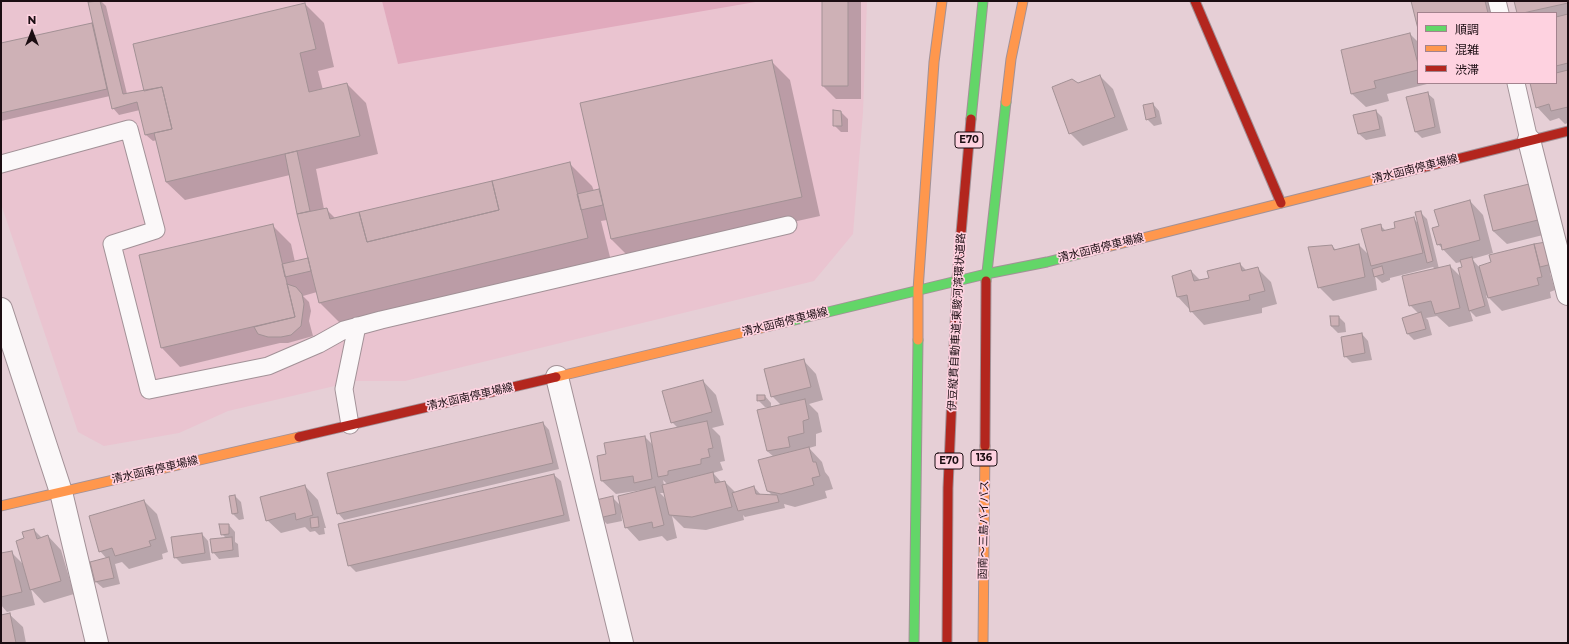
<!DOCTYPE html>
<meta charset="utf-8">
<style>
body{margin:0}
#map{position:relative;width:1569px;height:644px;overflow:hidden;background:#e6cfd6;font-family:Montserrat,"Noto Sans JP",sans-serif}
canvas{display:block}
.frame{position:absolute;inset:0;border:2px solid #1b0d12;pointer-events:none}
.legend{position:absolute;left:1417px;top:12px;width:140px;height:72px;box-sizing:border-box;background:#fed2e0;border:1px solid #a3838e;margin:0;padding:5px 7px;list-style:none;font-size:12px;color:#1b0d12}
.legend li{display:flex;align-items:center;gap:8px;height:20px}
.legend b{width:20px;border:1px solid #a3838e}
.north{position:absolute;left:12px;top:12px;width:40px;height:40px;-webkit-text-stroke:3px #fed2e0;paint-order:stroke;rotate:0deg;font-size:11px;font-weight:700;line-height:16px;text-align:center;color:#1b0d12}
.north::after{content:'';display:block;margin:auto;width:14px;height:18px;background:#1b0d12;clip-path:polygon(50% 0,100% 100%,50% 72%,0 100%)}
</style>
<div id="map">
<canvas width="1569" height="644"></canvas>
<div class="frame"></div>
<ul class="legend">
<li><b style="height:5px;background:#63d668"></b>順調</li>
<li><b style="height:5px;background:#ff974d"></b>混雑</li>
<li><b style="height:5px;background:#b3261e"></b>渋滞</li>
</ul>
<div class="north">N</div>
</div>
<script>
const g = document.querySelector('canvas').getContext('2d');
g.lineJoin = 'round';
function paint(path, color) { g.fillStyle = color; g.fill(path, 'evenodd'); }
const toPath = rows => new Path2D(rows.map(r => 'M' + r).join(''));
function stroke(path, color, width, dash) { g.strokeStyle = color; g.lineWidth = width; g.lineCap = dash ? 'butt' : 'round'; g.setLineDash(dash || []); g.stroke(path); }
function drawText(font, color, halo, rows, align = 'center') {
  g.font = font + ' Montserrat,"Noto Sans JP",sans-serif'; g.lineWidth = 3.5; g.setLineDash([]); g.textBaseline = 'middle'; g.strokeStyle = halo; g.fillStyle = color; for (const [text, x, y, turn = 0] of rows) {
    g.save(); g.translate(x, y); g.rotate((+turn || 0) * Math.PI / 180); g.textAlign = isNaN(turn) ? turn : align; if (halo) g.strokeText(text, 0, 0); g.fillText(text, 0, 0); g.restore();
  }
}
paint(toPath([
 [1,1,867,1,863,112,853,234,814,281,405,381,356,381,228,411,179,433,104,446,78,432,1,204]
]), '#eac4d0');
paint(toPath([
 [382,1,761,1,398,64]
]), '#e1aabd');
paint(toPath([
 [94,1,101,1,106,6,127,94,145,91,305,4,324,23,334,67,318,71,323,90,347,84,366,103,378,154,316,169,324,209,326,209,336,219,569,163,592,186,594,191,599,190,601,192,771,61,790,80,820,216,630,258,611,239,607,220,601,221,611,261,343,326,320,303,317,292,303,296,309,302,311,311,309,321,313,336,288,343,280,343,180,367,162,348,140,256,272,225,291,244,295,262,310,262,290,175,185,200,166,182,157,140,153,141,146,135,140,110,119,115,113,108,110,96,1,121,1,44,93,23,89,2],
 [823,1,861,1,861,99,836,99,823,86],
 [1412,1,1498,1,1501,13,1418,13,1418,25],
 [1515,1,1568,1,1568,123,1565,124,1559,118,1550,121,1537,107,1531,83,1556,83,1556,13,1518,13],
 [1410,34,1418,42,1418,83,1431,83,1387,94,1389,101,1366,107,1352,94],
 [1100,76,1113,89,1128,130,1083,146,1070,133,1078,84],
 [1427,93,1434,99,1441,133,1422,138,1415,131],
 [1153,104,1159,111,1162,124,1154,126,1147,119],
 [1376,111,1382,117,1386,136,1366,140,1359,134],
 [841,112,848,119,848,132,841,132,834,125],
 [1529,185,1551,233,1507,244,1493,231],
 [1470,201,1483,215,1493,253,1472,259,1479,267,1492,263,1534,245,1546,243,1558,271,1550,273,1555,290,1550,292,1551,298,1502,311,1486,295,1491,313,1476,317,1470,311,1473,321,1449,327,1437,316,1426,318,1428,320,1432,335,1414,340,1408,334,1419,314,1410,305,1436,270,1433,267,1390,278,1390,280,1382,283,1375,276,1377,290,1333,301,1319,287,1332,246,1336,250,1359,245,1370,256,1380,225,1386,231,1396,229,1413,218,1419,224,1421,213,1427,219,1439,269,1450,266,1461,277,1463,267,1461,262,1456,263,1438,244,1440,227],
 [1240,264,1247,271,1257,268,1271,282,1277,304,1262,308,1262,313,1204,325,1178,297,1191,271,1201,281,1210,279],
 [1339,317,1345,323,1346,332,1338,333,1331,326],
 [1362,334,1368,341,1372,360,1352,363,1345,356],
 [803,360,816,374,823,400,809,404,818,413,822,432,816,434,816,446,809,448,822,462,825,472,829,477,833,489,825,491,827,498,795,507,784,504,785,508,745,517,743,515,744,520,706,530,684,528,672,516,677,538,667,541,662,536,639,541,626,527,622,512,621,512,622,521,607,524,600,517,612,497,621,506,642,491,642,490,616,494,602,481,598,456,607,455,645,437,653,445,678,428,672,422,703,381,716,395,724,425,712,428,720,436,725,461,720,462,723,470,713,473,714,474,722,483,725,482,736,493,754,487,761,495,773,496,767,490,774,457,767,451,781,405,772,396],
 [663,480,667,484,664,485],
 [660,493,665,493,667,500],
 [765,396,771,403,771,407,765,407,758,400],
 [543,423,549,430,559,469,344,520,338,513],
 [554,475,561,481,570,521,356,572,349,565],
 [305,486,318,500,326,528,324,528,325,534,319,535,315,531,310,532,305,527,281,533,267,520],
 [235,496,241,502,244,519,239,520,232,513],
 [144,501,157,514,168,552,162,554,163,559,129,569,122,562,115,564,120,584,103,588,96,582,107,559,100,551],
 [229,525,235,532,235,542,238,544,239,557,219,559,213,552,226,538,222,534],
 [34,530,42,538,48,536,61,550,74,594,44,603,31,589,35,605,7,612,1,605,1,554,11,552,24,565,25,539],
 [202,534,208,541,211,560,182,564,175,557],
 [9,614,23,627,26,643,1,643,1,616]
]), '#0003');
const building = toPath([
 [100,1,123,94,162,87,172,129,145,135,137,102,112,109,88,2,100,1],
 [822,1,848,1,848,86,822,86,822,1],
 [1411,1,1485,1,1488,13,1418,13,1418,29,1411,1],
 [1514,1,1567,1,1568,3,1523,13,1517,13,1514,1],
 [305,3,316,49,300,53,309,92,347,83,360,136,166,182,154,133,172,129,162,87,144,91,133,44,305,3],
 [1568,14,1568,63,1556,66,1556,17,1568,14],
 [92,23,107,89,1,113,1,43,92,23],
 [1410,33,1418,64,1418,70,1374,81,1376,88,1351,94,1341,50,1410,33],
 [772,60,802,197,611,239,580,103,772,60],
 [1568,70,1568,107,1551,111,1549,104,1536,108,1530,83,1556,83,1556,73,1568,70],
 [1100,75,1115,117,1069,134,1052,87,1072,79,1078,83,1100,75],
 [1428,92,1435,127,1415,132,1406,97,1428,92],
 [1153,103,1156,117,1146,120,1143,105,1153,103],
 [833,110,841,111,842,126,833,126,833,110],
 [1376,110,1380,129,1358,134,1353,115,1376,110],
 [297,151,310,211,297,214,285,154,297,151],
 [570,162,588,238,319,303,297,214,327,208,330,219,359,212,367,242,499,210,492,181,570,162],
 [492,181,499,210,367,242,359,212,492,181],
 [1529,184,1538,220,1493,231,1484,195,1529,184],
 [599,189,603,205,581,210,577,194,599,189],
 [1470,200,1480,240,1442,250,1441,244,1437,245,1432,228,1439,226,1434,210,1470,200],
 [1421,211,1433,261,1427,263,1415,212,1421,211],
 [1414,217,1423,253,1371,266,1361,229,1381,224,1382,231,1395,228,1394,222,1414,217],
 [273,224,295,317,161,348,139,255,273,224],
 [1546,242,1552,264,1540,267,1534,244,1546,242],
 [1359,244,1365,277,1318,288,1308,247,1332,245,1334,250,1359,244],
 [1534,244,1542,277,1537,278,1539,285,1488,298,1479,266,1491,262,1489,255,1534,244],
 [1472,257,1485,306,1469,311,1458,268,1462,267,1460,260,1472,257],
 [308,258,311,271,285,277,282,264,308,258],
 [1240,263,1242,271,1258,267,1265,291,1249,295,1250,300,1190,312,1187,295,1177,297,1172,276,1191,270,1194,281,1209,278,1207,271,1240,263],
 [1450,265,1460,308,1435,314,1431,301,1409,306,1402,276,1450,265],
 [1382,266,1384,274,1374,277,1372,269,1382,266],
 [287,284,296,287,302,294,304,304,301,326,291,335,281,337,268,337,258,334,254,327,295,317,287,284],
 [1421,312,1426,329,1407,334,1402,318,1421,312],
 [1330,316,1339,316,1339,326,1331,326,1330,316],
 [1362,333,1365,353,1344,357,1341,337,1362,333],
 [804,359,811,387,771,397,764,369,804,359],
 [703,380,712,412,671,423,662,391,703,380],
 [757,395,765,395,765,400,757,401,757,395],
 [805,399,809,419,803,421,804,433,788,437,790,447,767,451,757,410,805,399],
 [707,421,713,448,708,449,710,457,701,459,701,464,668,471,668,475,658,477,650,433,707,421],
 [543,422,553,463,337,514,327,473,543,422],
 [645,436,652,479,634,483,633,476,601,481,597,456,606,454,604,443,645,436],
 [809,447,813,462,816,462,820,476,812,478,814,485,781,494,767,491,758,460,809,447],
 [713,472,715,483,725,481,732,507,692,517,669,515,662,485,713,472],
 [554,474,564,515,348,566,338,524,554,474],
 [305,485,313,515,296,520,295,513,266,521,260,497,305,485],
 [754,486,756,494,777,495,779,502,738,511,732,493,754,486],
 [655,487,664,525,653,528,652,522,625,528,618,496,655,487],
 [235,495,238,513,232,514,229,496,235,495],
 [613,496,616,514,599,518,596,500,613,496],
 [144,500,156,539,149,541,151,546,115,556,112,548,99,552,89,516,144,500],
 [318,517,319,527,311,528,310,518,318,517],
 [219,524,229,524,229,534,221,535,219,524],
 [34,529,37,539,48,535,61,581,30,590,16,541,24,538,22,532,34,529],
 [202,533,205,553,174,558,171,537,202,533],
 [232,537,233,550,212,553,210,539,232,537],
 [12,551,22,592,1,597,1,553,12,551],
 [109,557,114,578,95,582,90,562,109,557],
 [10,613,16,643,1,643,1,615,10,613]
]);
paint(building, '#ceb1b6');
stroke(building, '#a39195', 1);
const lane = toPath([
 [1497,1,1500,13],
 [1516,83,1529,140],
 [1,164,129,129,156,230,112,244,149,390,268,366,319,344,344,330,381,320,788,225],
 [350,425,344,389,357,326]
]);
const street = toPath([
 [1529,140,1568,294],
 [1,309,61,492,97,643],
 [557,377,622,643]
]);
const fast = toPath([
 [971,119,983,1],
 [986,281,1006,102],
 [774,325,986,274,1047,262,1107,247],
 [914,643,918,340]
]);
const slow = toPath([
 [1006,102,1011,59,1023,1],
 [1107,247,1405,172],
 [918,340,918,290,934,62,942,1],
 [556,377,774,325],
 [1,506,299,437],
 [983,643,985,446]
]);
const jam = toPath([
 [1195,1,1281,203],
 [1405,172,1568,131],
 [957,279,971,119],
 [299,437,556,377],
 [985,446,986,281]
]);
stroke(lane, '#a29197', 19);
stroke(street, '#a29197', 24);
stroke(fast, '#a29197', 11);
stroke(slow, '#a29197', 11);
stroke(jam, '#a29197', 11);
stroke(lane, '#fbf8f9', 17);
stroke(street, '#fbf8f9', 22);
stroke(fast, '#63d668', 9);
stroke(slow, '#ff974d', 9);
stroke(jam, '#b3261e', 9);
const jamBridge = toPath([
 [947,643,948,488,957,279]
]);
stroke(jamBridge, '#a29197', 11, []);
stroke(jamBridge, '#b3261e', 9);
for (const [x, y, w] of [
 [969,140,28],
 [984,458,26],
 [949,461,28]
]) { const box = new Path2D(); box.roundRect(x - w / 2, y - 8, w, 16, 3); g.fillStyle = '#fed2e0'; g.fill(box); stroke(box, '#1b0d12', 1); }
drawText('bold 10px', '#1b0d12', null, [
 ["E70",969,140],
 ["136",984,458],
 ["E70",949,461]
]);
drawText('11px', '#1b0d12', '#fed2e0', [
 ["清水函南停車場線",1415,169,-14],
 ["清水函南停車場線",1101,248,-14],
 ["清水函南停車場線",785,322,-14],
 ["伊豆縦貫自動車道;東駿河湾環状道路",957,322,-87],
 ["清水函南停車場線",470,397,-13],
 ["清水函南停車場線",155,470,-13],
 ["函南～三島バイパス",984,530,-89]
]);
</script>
